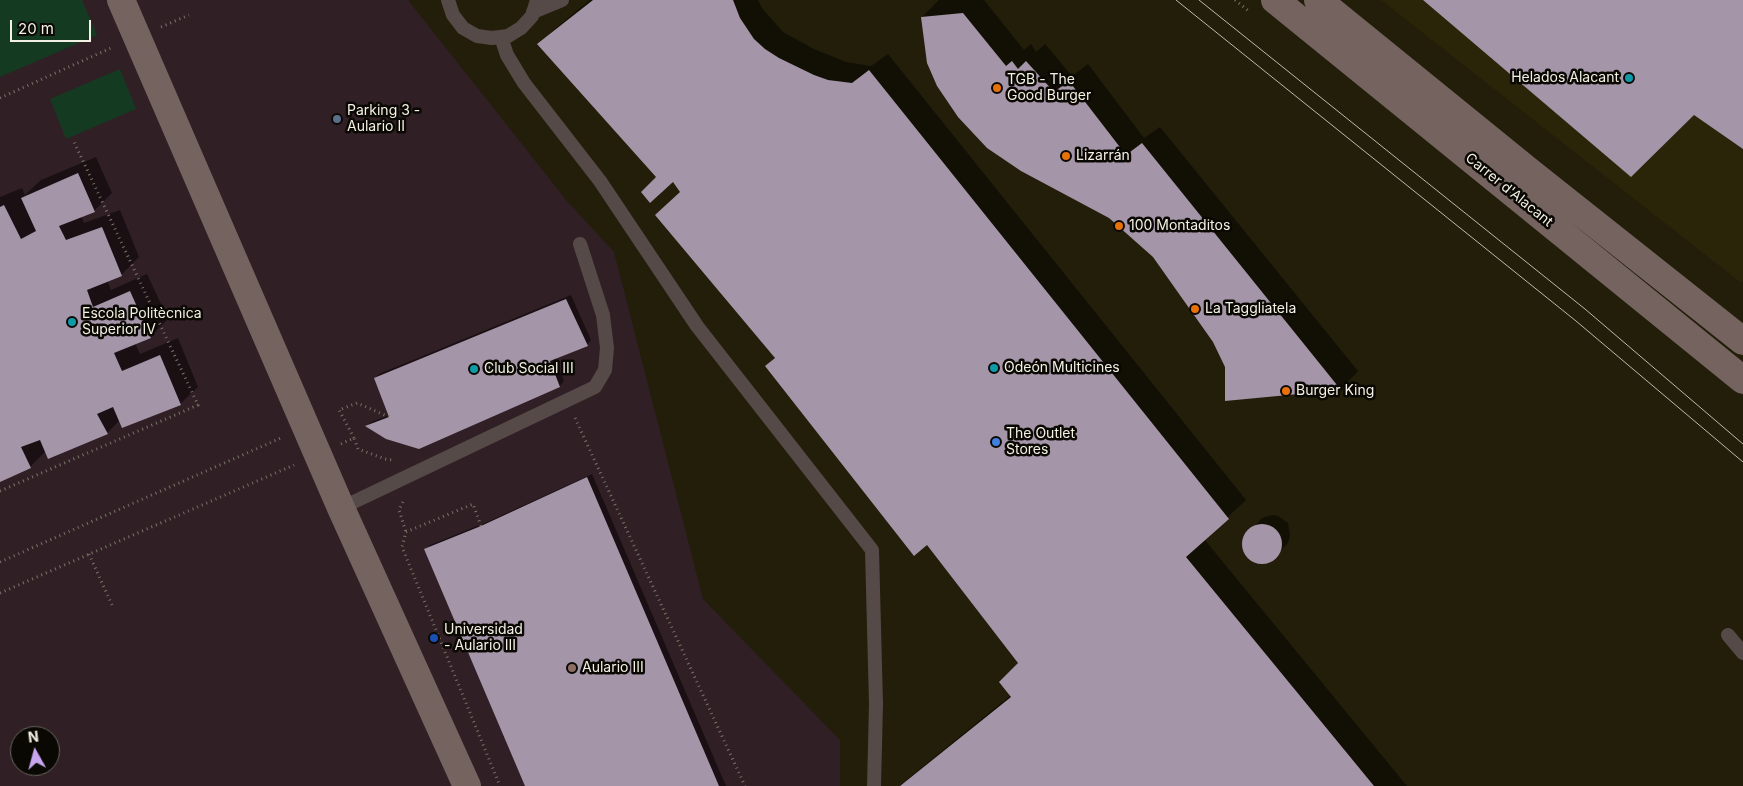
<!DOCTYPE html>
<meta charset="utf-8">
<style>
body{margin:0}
#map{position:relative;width:1743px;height:786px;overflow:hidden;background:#221e0a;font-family:Inter,sans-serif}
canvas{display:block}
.north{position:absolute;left:10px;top:726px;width:50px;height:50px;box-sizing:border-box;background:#0a0803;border:1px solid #67655d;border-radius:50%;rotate:353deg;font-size:14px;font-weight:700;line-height:20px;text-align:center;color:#f3f0e4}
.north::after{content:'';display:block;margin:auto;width:18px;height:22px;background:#c7a6ef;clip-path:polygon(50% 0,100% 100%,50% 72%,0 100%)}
.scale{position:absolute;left:10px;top:20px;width:81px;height:22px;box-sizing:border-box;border:2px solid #f3f0e4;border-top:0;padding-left:6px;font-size:15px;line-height:18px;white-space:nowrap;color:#f3f0e4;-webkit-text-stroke:4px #0a0803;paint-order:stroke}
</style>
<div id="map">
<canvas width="1743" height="786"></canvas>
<div class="north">N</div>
<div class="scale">20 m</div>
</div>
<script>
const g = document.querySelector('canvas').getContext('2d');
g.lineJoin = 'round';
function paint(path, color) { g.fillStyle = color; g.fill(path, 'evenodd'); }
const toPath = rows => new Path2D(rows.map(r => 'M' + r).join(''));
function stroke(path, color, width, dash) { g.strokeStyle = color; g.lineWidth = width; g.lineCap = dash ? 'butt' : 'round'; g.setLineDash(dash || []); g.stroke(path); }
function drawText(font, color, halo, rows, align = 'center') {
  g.font = font + ' Inter,sans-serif'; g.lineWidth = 5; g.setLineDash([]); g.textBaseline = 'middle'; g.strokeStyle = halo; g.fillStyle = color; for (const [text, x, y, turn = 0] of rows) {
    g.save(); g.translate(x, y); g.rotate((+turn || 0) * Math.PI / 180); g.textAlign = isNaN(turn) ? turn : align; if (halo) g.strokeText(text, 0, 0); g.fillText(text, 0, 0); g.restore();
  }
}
paint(toPath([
 [1381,0,1743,0,1743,281,1740,282]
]), '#2a2408');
paint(toPath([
 [0,0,408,0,567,201,614,252,703,599,840,740,840,786,0,786],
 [20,736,50,736,50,766,20,766]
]), '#311f26');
paint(toPath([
 [0,0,82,0,97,35,0,77],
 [120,69,136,109,66,139,50,99]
]), '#153a22');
paint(toPath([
 [590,0,758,0,762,8,783,32,814,49,846,62,871,66,888,54,1246,500,1204,539,1407,786,899,786,1011,695,1020,663,927,544,766,366,775,357,681,191,673,180,657,177,539,44,557,27],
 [939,0,984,0,1024,50,1031,44,1036,52,1045,44,1072,76,1088,64,1144,138,1160,127,1358,371,1341,389,1226,400,1226,367,1215,341,1154,256,922,17],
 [96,157,112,193,94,211,81,216,84,223,120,210,139,257,121,275,107,280,111,290,147,274,168,319,150,337,135,343,140,354,178,338,198,387,180,404,120,420,107,433,46,451,30,467,0,480,0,197,22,188,25,195,41,180],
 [571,295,591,340,587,345,555,358,564,381,560,386,419,448,367,426,371,422,390,415,375,378,379,374],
 [592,474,726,786,526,786,426,550,430,545,487,522],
 [1272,515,1278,516,1288,523,1290,536,1288,543,1273,559,1268,561,1257,561,1251,559,1245,552,1244,546,1244,538,1262,518]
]), '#0007');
paint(toPath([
 [593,0,733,0,740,18,754,39,765,49,779,58,814,75,828,80,852,83,869,70,1229,519,1186,557,1374,786,900,786,1011,697,999,682,1018,663,927,545,914,556,765,366,775,358,655,215,680,192,673,182,650,203,641,192,656,177,537,44],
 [1423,0,1743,0,1743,149,1694,115,1631,177],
 [963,13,1006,66,1012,61,1018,69,1026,61,1054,92,1069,81,1126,155,1142,143,1341,390,1225,401,1225,367,1213,342,1153,257,1109,218,1021,171,987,148,958,117,937,86,927,63,921,17],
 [78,173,95,212,59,226,66,240,102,227,122,276,87,290,93,307,130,291,151,338,114,353,122,371,160,355,181,405,122,428,113,407,97,414,108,434,48,459,40,440,21,447,31,468,0,482,0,207,4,205,21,239,36,231,21,198],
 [566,299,588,346,550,361,560,387,419,449,386,439,365,426,389,417,374,378],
 [587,477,719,786,525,786,424,549,481,526],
 '1242 544a20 20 0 1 1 40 0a20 20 0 1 1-40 0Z'
]), '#a595a8');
stroke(toPath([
 [1235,0,1250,12],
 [161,27,189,15],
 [0,98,111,48],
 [575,418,745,786],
 [354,438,339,410,357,403,389,417],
 [341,444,354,438,358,449,385,459,393,460],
 [0,491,198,405,74,142],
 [403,502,399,510,406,532],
 [481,526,473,504,406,532,402,547,500,786],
 [89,554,112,605],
 [0,562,281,438],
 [0,593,294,465]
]), '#787564', 3, [1, 4]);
stroke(toPath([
 [448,0,453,15,463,28,477,36,492,38,508,36,521,28,532,16,537,0],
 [533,12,562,0],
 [501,37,507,55,524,83,600,181,697,326,872,550,876,704,874,786],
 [341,508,595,387,605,370,607,348,603,315,580,244],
 [1728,635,1743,653]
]), '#554a47', 14);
stroke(toPath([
 [121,0,341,508,467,786],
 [1275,0,1743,380],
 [1318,0,1530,172,1743,341]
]), '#74635e', 28);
stroke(toPath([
 [1176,0,1576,321,1743,462],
 [1199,0,1585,309,1743,444]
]), '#bcb9ab', 1);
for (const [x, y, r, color] of [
 [1629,78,5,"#0f9aa8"],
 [997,88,5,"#e8710a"],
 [337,119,5,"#5c6f8a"],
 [1066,156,5,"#e8710a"],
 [1119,226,5,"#e8710a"],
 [1195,309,5,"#e8710a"],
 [72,322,5,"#0f9aa8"],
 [994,368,5,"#0f9aa8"],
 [474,369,5,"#0f9aa8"],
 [1286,391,5,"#e8710a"],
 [996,442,5,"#3f7fe0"],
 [434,638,5,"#1a4fb4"],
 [572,668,5,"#8d6e63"]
]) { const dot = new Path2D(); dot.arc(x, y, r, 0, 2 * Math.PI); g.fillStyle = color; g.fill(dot); stroke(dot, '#0a0803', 2); }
drawText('14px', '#f3f0e4', '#0a0803', [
 ["Helados Alacant",1619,78,"right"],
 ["TGB - The",1007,80],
 ["Good Burger",1007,96],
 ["Parking 3 -",347,111],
 ["Aulario II",347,127],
 ["Lizarrán",1076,156],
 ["100 Montaditos",1129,226],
 ["La Taggliatela",1205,309],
 ["Escola Politècnica",82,314],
 ["Superior IV",82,330],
 ["Odeón Multicines",1004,368],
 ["Club Social III",484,369],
 ["Burger King",1296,391],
 ["The Outlet",1006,434],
 ["Stores",1006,450],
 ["Universidad",444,630],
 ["- Aulario III",444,646],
 ["Aulario III",582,668]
], 'left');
drawText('14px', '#f3f0e4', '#0a0803', [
 ["Carrer d'Alacant",1509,190,39]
]);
</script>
